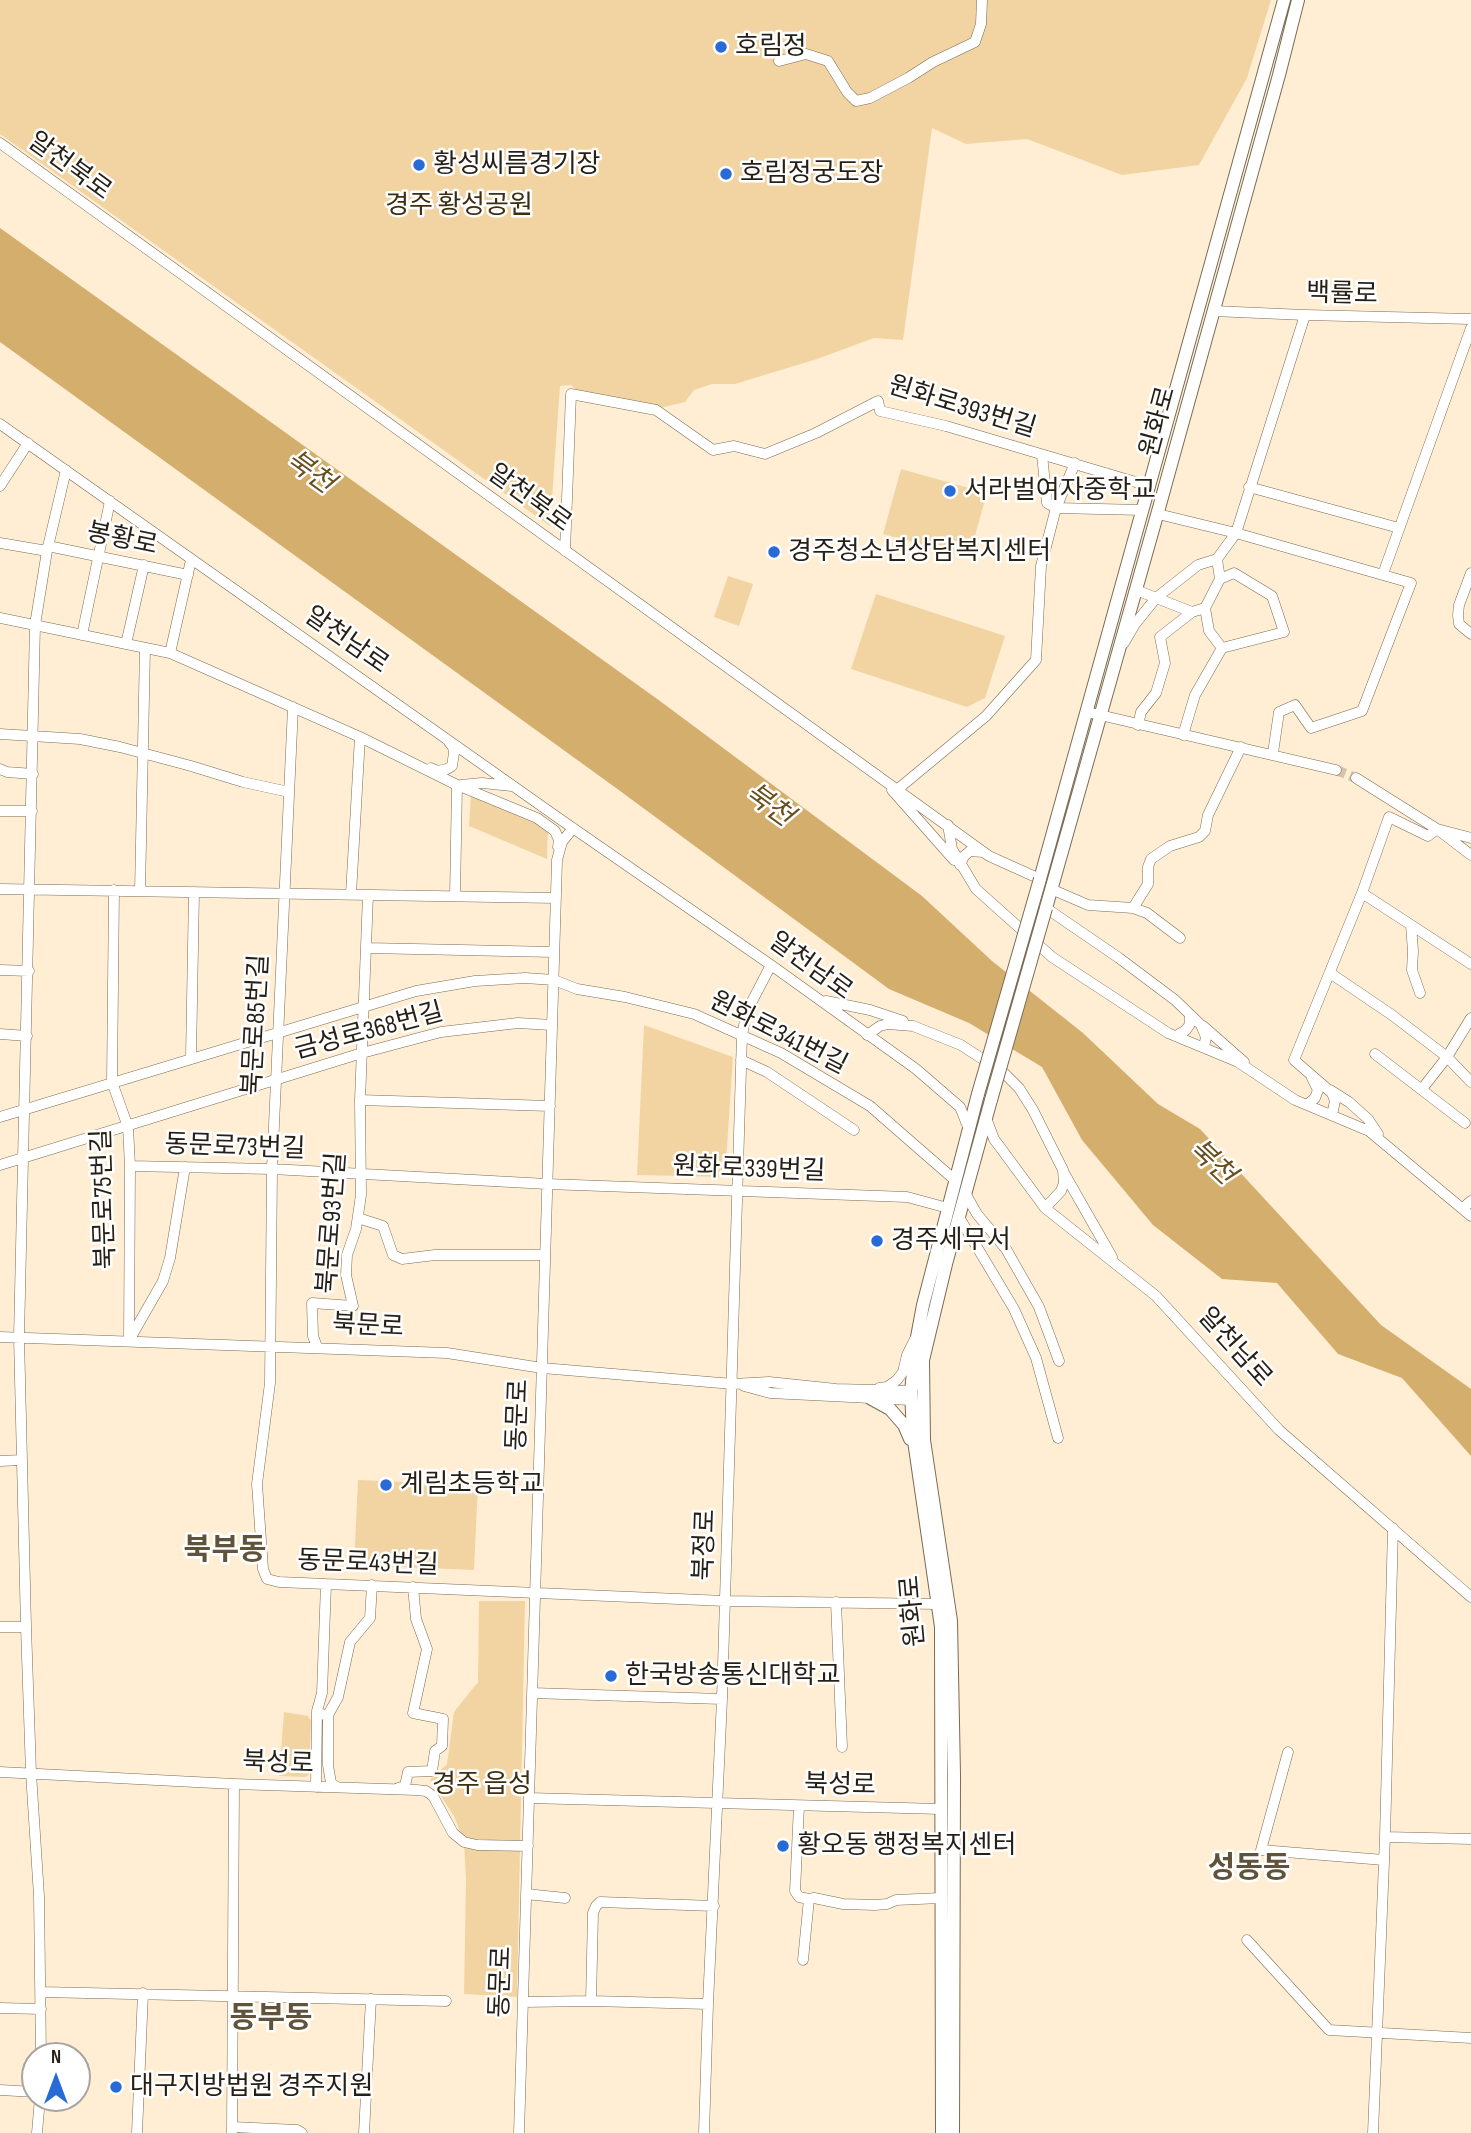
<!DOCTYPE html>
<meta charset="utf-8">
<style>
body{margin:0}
#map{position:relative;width:1471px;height:2133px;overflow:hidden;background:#ffeed3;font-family:"Sofia Sans Condensed",sans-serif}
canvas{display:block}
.north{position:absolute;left:21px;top:2042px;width:70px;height:70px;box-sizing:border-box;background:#fff;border:2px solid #a8a5a1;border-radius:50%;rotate:0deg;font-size:19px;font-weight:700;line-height:28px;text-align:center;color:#251f15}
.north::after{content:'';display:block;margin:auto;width:24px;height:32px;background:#286ad6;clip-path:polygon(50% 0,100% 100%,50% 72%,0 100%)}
</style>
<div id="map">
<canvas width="1471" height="2133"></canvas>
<div class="north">N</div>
</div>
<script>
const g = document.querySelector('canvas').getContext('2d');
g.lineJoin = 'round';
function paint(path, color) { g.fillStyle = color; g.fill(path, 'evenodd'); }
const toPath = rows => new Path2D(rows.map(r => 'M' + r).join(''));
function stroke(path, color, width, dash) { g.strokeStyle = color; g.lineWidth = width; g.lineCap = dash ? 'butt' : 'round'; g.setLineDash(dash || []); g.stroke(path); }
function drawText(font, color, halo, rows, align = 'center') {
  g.font = font + ' "Sofia Sans Condensed","Noto Sans KR",sans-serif'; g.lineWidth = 5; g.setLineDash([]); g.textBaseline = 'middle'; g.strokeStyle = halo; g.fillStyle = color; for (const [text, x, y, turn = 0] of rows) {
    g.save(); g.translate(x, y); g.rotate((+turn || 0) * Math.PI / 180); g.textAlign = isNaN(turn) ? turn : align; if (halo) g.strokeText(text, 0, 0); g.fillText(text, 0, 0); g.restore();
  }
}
paint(toPath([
 [0,0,1271,0,1247,78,1199,165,1122,175,1027,139,966,144,932,128,903,340,874,338,817,359,735,384,712,384,694,390,685,402,660,408,577,391,571,385,560,386,550,526,0,134],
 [901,469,987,493,969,557,883,534],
 [728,576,753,584,739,626,714,617],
 [876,594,1005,636,985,698,967,707,851,669],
 [471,795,548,826,547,859,469,826],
 [644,1025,733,1057,725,1177,637,1175],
 [358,1480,478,1485,474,1570,354,1565],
 [479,1601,525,1601,517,1997,464,1994,466,1880,464,1842,454,1816,430,1780,447,1764,454,1712,478,1682],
 [284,1712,308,1716,311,1721,309,1775,305,1777,279,1776]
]), '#f2d4a3');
paint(toPath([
 [0,228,660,701,922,896,992,961,1083,1033,1158,1104,1200,1129,1381,1325,1471,1389,1471,1456,1402,1378,1338,1354,1277,1283,1222,1279,1153,1225,1082,1140,1042,1067,969,1023,889,989,616,788,0,342]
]), '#d4ae6d');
stroke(toPath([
 [1336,770,1356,778]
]), '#d3c5ad', 10, [10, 5]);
const minor = toPath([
 [779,61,806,54,828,61,847,92,856,101,870,98,908,78,933,62,975,42,981,24,982,0],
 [0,143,989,856,1040,879],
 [1213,311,1305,315,1471,319],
 [0,424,567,824,771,965,916,1069,960,1107,968,1127],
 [1042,455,1047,503,1056,508,1143,510],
 [0,486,28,443],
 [1249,487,1399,528],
 [1158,514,1236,533,1411,583,1362,711,1311,728,1295,705,1279,712,1273,753],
 [0,543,47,551],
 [48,546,188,575],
 [565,551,571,394,656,410,713,450,734,446,765,454,816,433,878,401,880,411,946,426,1149,486],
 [1217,559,1236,533,1305,315],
 [1471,573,1459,605,1458,615,1459,624,1471,634],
 [1383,574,1471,328],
 [1220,579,1234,573,1272,596,1284,632,1222,648],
 [1136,590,1192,612,1205,608,1220,579,1217,559],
 [0,618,170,653,360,737,457,785,537,818,555,831,559,840,558,847],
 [82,635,110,501],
 [1124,643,1135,624,1156,598,1198,565,1217,559],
 [126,644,144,565],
 [170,653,191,560],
 [293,707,272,1169,270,1383,257,1484,263,1569,267,1579,279,1582,725,1601,939,1604],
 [1087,712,1336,770],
 [1138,725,1141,712,1156,693,1165,663,1160,637,1192,612],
 [0,734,80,739,120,747,191,766,243,782,289,792],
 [1183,735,1195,695,1222,648,1209,631,1205,608],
 [431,768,438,771,447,769,452,766,454,753,453,747,449,742],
 [0,769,7,772,33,774],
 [1356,778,1437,829,1471,855],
 [461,785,482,783,512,786],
 [898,789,986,716,1036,660,1041,566,1056,508,1075,463],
 [892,790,954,860],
 [0,811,32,811],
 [948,825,952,849,976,889,1052,957,1168,1033,1238,1062,1295,1100,1369,1131,1471,1216],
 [960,865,964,856,970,851,983,852],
 [0,889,556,898],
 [1051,889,1088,905,1133,908,1147,913,1180,938],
 [114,890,112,1082,128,1127,130,1166,129,1341],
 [140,891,145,648],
 [1362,893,1471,964],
 [351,894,360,737],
 [455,896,457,785],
 [1046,908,1119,958,1175,1000,1201,1025,1206,1037,1204,1047],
 [1133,908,1148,884,1148,867,1151,859,1170,846,1199,837,1205,831,1208,815,1241,747],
 [1411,925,1413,951,1412,970,1420,993],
 [367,948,554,952],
 [0,970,29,971],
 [1330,973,1392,1015,1447,1057,1471,1082],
 [826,1001,870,1010,903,1021],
 [1203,1026,1244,1062],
 [0,1034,27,1036],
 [867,1035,880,1026,888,1024,913,1026,961,1045,1004,1073,1019,1088,1033,1110,1063,1170,1064,1183,1061,1191,1045,1208],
 [1176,1036,1186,1030,1190,1024,1190,1015],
 [1375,1054,1465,1123],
 [191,1057,194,892],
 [741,1060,767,1072,854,1130],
 [1422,1089,1447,1057,1471,1018],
 [1330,1090,1349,1102,1368,1119,1378,1134],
 [360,1100,550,1106],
 [1307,1105,1315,1098,1318,1090,1312,1078],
 [1332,1115,1335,1101,1332,1093,1294,1060,1362,893,1389,817,1428,836,1437,829,1471,838],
 [0,1117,416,991,475,981,525,978,554,980,577,989,625,997,694,1014,781,1053,870,1106,956,1181],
 [986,1118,994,1139,1045,1208,1156,1296,1279,1430,1471,1597],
 [0,1165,362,1053,441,1032,518,1023,552,1025],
 [130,1166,272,1169,547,1184,907,1197,948,1208],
 [1064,1173,1112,1257],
 [965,1193,977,1214,1006,1249,1039,1307,1059,1361],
 [1463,1208,1471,1201],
 [959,1217,1014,1309,1036,1358,1058,1438],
 [358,1218,383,1226,393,1255,402,1259,435,1255,545,1255],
 [0,1337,447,1353,542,1368,733,1384,769,1382,836,1389,911,1391],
 [131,1337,163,1281,170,1258,185,1167],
 [317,1347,313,1336,312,1303,353,1306,346,1275,347,1255,356,1229,361,1195,360,1100,368,895],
 [744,1386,770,1393,911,1400],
 [879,1388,887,1387,897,1380,903,1372,907,1355,915,1339],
 [0,1461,22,1460],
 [836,1602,842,1747],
 [0,1627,26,1627],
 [532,1693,722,1699],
 [317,1714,328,1715,338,1697,350,1642,370,1618,372,1585],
 [328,1715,328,1765,331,1783,337,1787],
 [1288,1752,1261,1850,1384,1860],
 [0,1772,234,1784,416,1790,426,1791,433,1796,453,1833,464,1842,477,1845,528,1846],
 [316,1787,317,1711,322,1693,326,1584],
 [398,1788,405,1786,408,1772,432,1771,435,1751,442,1746,443,1719,413,1713,427,1649,416,1619,413,1587],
 [529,1798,941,1809],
 [799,1806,795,1891,799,1897,809,1899],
 [1385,1837,1471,1839],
 [526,1894,565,1898],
 [1247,1940,1329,2030,1471,2038],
 [803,1960,809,1899,814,1898,843,1904,875,1905,887,1904,896,1900,941,1898],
 [41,1992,446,2001],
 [591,2001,593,1913,596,1906,600,1902,714,1906],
 [523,2002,591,2001,708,2004],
 [0,2008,41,2009],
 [41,2056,39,1896,31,1773,26,1627,19,1337,35,625,47,551,66,470],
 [0,2090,35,2092],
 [232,2127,297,2130,302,2133],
 [37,2133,40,2098],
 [137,2133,143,1993],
 [232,2133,234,1784],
 [364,2133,371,1999],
 [519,2133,557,860,562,842,573,828],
 [704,2133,708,2004,722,1699,742,1035,747,1011,771,965],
 [1373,2133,1385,1837,1393,1528]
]);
const major = toPath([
 [1040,879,1284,0],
 [1046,908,1159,508,1279,75,1298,0],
 [870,1398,890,1409,904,1425,910,1439],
 [942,2133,941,1627,913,1434,911,1391,917,1337,923,1305,978,1094],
 [953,2133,954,1775,951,1621,924,1440,923,1360,946,1264,991,1100]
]);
stroke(minor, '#7a6b53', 11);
stroke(major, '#7a6b53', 14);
stroke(minor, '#fff', 10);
stroke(major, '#fff', 12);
const majorBridge = toPath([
 [978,1094,1040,879],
 [991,1100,1046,908]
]);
stroke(majorBridge, '#7a6b53', 14, []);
stroke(majorBridge, '#fff', 12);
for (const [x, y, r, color] of [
 [721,47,7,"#286ad6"],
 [419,165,7,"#286ad6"],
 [726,174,7,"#286ad6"],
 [950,491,7,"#286ad6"],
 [774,552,7,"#286ad6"],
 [877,1241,7,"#286ad6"],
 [386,1485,7,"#286ad6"],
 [611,1676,7,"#286ad6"],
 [783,1846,7,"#286ad6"],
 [116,2087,7,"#286ad6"]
]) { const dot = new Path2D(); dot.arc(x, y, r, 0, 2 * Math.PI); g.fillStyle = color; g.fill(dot); stroke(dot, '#fff', 2.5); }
drawText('26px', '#251f15', '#fff', [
 ["호림정",735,47],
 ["황성씨름경기장",433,165],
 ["호림정궁도장",740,174],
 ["서라벌여자중학교",964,491],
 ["경주청소년상담복지센터",788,552],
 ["경주세무서",891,1241],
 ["계림초등학교",400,1485],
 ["한국방송통신대학교",625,1676],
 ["황오동 행정복지센터",797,1846],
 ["대구지방법원 경주지원",130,2087]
], 'left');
drawText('26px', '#251f15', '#fff', [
 ["알천북로",69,167,36],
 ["백률로",1342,295,1],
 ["원화로393번길",962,408,17],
 ["원화로",1159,422,-75],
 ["알천북로",529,499,36],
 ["봉황로",122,540,12],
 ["알천남로",346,641,35],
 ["알천남로",810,967,36],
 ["북문로85번길",257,1025,-87],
 ["금성로368번길",369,1032,-15],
 ["원화로341번길",778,1034,27],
 ["동문로73번길",235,1148,2],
 ["원화로339번길",749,1170,2],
 ["북문로75번길",105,1199,-92],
 ["북문로93번길",333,1223,-86],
 ["북문로",368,1327,3],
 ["알천남로",1234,1348,48],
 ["동문로",519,1415,-88],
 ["북정로",706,1545,-88],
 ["동문로43번길",368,1564,2],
 ["원화로",914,1611,-95],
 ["북성로",278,1764,2],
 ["북성로",840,1786,1],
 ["동문로",502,1982,-88]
]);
drawText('26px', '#3e2e11', '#fff', [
 ["경주 황성공원",459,206],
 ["경주 읍성",482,1785]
]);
drawText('italic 28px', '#694f1d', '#fff', [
 ["북천",309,473,36],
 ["북천",768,806,36],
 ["북천",1211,1163,43]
]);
drawText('bold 30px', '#60533b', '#fff', [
 ["북부동",225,1551],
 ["성동동",1249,1869],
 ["동부동",271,2019]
]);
</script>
